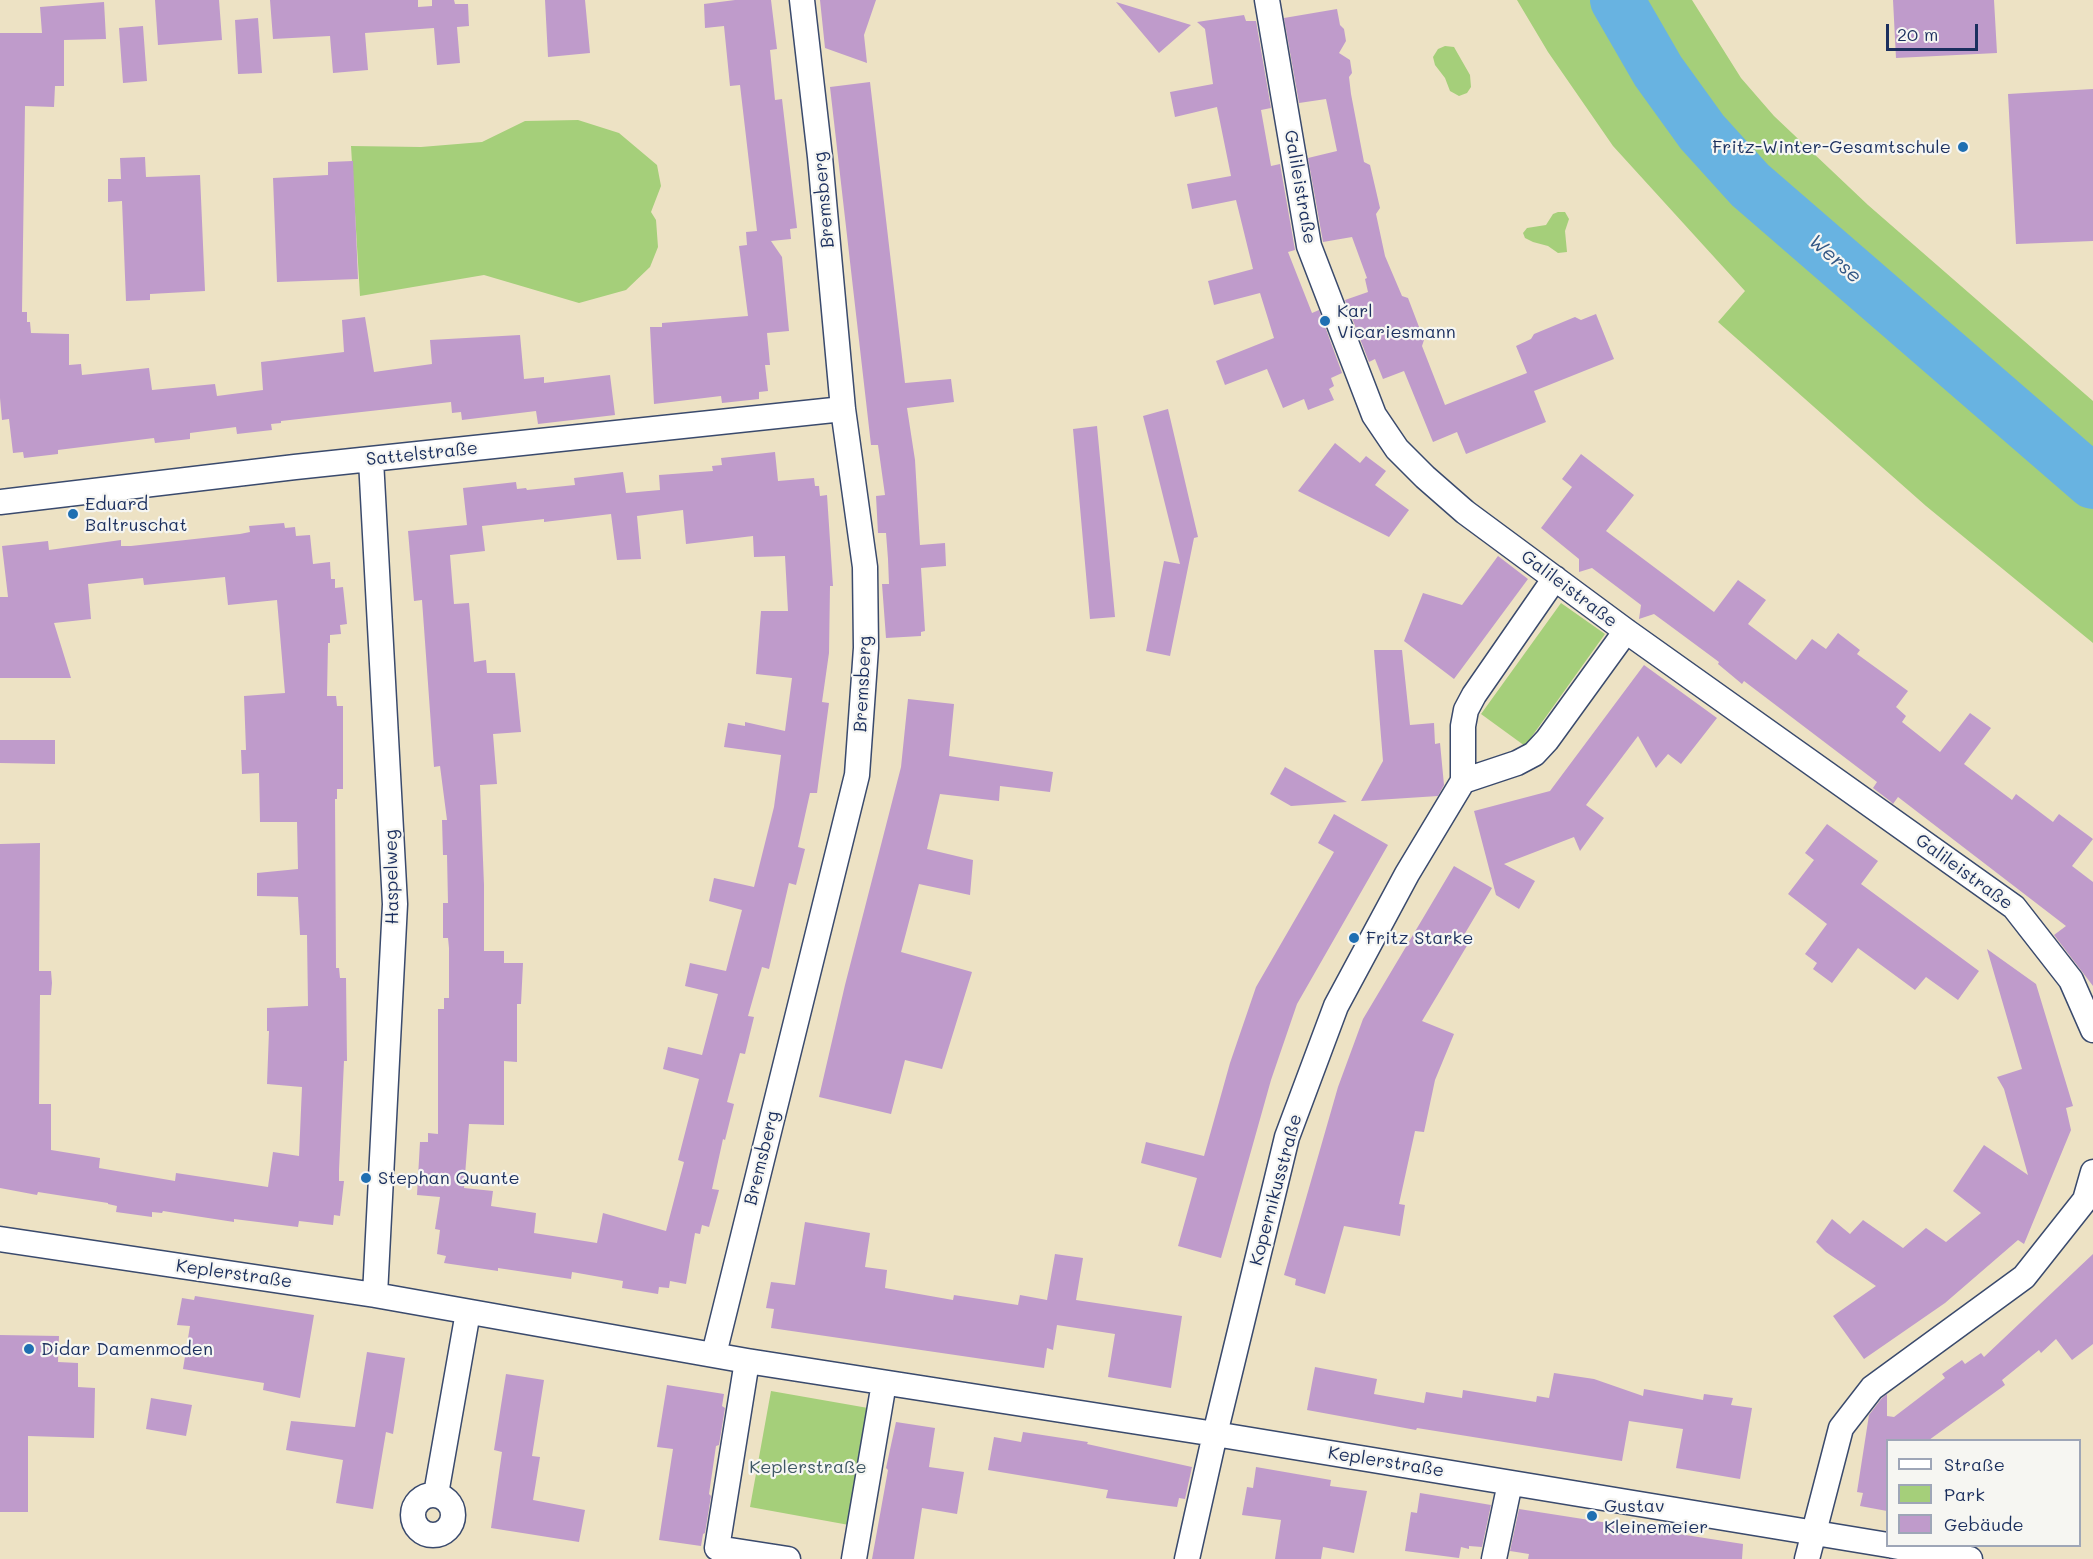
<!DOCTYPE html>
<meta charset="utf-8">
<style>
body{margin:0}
#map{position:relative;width:2093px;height:1559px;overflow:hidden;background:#ede2c4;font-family:Mali,sans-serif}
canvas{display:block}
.legend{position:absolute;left:1886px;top:1439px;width:195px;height:108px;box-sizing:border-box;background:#f6f6f2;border:2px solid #9ea6b7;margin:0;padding:8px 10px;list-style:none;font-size:18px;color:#1b2f5e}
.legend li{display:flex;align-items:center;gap:12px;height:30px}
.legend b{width:30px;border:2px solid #9ea6b7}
.scale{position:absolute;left:1886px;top:24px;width:92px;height:27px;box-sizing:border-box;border:3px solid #1b2f5e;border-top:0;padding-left:8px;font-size:18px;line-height:21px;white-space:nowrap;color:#1b2f5e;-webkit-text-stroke:4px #f6f6f2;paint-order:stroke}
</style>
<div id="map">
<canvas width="2093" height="1559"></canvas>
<ul class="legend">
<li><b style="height:8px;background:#fff"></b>Straße</li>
<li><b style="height:16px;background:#a5cf7a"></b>Park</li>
<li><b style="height:16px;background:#bf9bcb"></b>Gebäude</li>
</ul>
<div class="scale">20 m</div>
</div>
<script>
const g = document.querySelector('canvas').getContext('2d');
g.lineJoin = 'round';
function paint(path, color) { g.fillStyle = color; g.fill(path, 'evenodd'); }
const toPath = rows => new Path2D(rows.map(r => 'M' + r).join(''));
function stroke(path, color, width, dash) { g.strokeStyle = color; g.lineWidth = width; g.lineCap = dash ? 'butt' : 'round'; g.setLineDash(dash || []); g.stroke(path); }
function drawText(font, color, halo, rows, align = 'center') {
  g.font = font + ' Mali,sans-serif'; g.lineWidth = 4.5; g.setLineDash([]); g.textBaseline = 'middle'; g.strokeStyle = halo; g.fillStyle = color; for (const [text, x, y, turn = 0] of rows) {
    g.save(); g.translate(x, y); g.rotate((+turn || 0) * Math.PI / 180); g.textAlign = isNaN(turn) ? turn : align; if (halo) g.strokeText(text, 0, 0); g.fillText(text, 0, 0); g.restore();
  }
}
paint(toPath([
 [1517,0,1692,0,1741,78,1774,116,1868,205,2093,401,2093,643,1926,506,1718,322,1745,291,1613,146,1548,52],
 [1445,46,1454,47,1470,75,1471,87,1467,93,1459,96,1450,91,1445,78,1435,65,1433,57,1438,49],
 [578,120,619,133,657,165,661,186,651,212,656,220,658,247,650,267,626,290,579,303,484,275,360,296,351,146,421,147,482,142,525,121],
 [1558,212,1565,212,1569,219,1565,231,1567,252,1558,253,1548,246,1533,242,1525,238,1523,233,1527,228,1546,225,1553,214],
 [1561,603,1605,634,1525,746,1481,714],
 [771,1391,868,1408,849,1525,750,1507]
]), '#a5cf7a');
stroke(toPath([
 [1617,0,1658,71,1702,132,1750,185,2093,482]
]), '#68b3e1', 54);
paint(toPath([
 [155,0,219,0,222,40,158,45],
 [270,0,418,0,418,7,432,6,432,0,454,0,455,4,468,4,469,26,457,27,460,63,437,65,434,28,365,33,368,70,333,73,330,36,273,39],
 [545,0,585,0,590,53,548,57],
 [735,0,771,0,777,49,770,50,775,100,782,99,797,228,790,229,791,239,771,241,782,257,789,331,767,333,770,365,765,365,768,391,759,392,759,399,722,403,721,396,654,404,650,327,662,327,662,323,748,316,739,246,747,245,746,232,757,231,740,85,730,86,724,26,705,28,704,4],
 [820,0,876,0,864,35,867,63,825,48],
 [1893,0,1994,0,1997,53,1896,58],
 [104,2,106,39,64,40,64,86,55,86,54,107,25,106,22,312,27,312,27,322,30,322,31,333,69,334,69,365,81,364,82,375,149,368,152,390,215,384,217,396,263,390,261,362,344,352,342,320,365,317,374,372,432,364,430,340,520,335,524,379,544,377,544,383,610,375,615,415,538,424,536,411,462,420,461,412,452,413,451,402,281,421,281,423,271,424,272,430,237,434,236,427,190,433,190,439,155,443,154,438,58,450,58,454,24,458,23,452,13,453,9,419,2,420,0,398,0,33,42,33,40,7],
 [1116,2,1191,25,1159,53],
 [1337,9,1340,25,1344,29,1346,41,1339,53,1350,60,1352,73,1349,77,1351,94,1364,162,1370,165,1380,208,1376,214,1385,256,1402,296,1408,298,1424,340,1422,346,1445,405,1527,373,1516,346,1531,339,1534,334,1575,317,1581,320,1596,314,1614,359,1534,391,1546,422,1466,454,1457,432,1433,442,1404,371,1383,379,1375,359,1369,362,1345,300,1368,292,1365,279,1367,278,1352,237,1323,242,1308,158,1337,151,1326,99,1299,103,1284,18],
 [1244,15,1246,21,1256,21,1271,108,1261,110,1271,166,1280,164,1295,250,1288,252,1312,313,1319,310,1342,373,1331,378,1334,386,1329,389,1334,400,1308,410,1304,399,1283,408,1267,369,1225,385,1216,361,1274,338,1260,293,1214,305,1208,281,1253,269,1236,200,1192,209,1187,184,1231,176,1217,107,1175,117,1170,92,1213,84,1205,29,1197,22],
 [258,18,262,73,238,74,235,20],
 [143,26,147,81,123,83,119,28],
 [870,82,905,383,951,379,954,402,907,408,915,460,920,545,945,543,946,566,921,568,925,631,921,632,921,636,886,638,882,584,889,584,888,559,886,533,878,533,876,496,885,495,878,445,871,445,830,87],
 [2093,89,2093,241,2016,244,2008,94],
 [145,157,146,177,200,175,205,291,150,294,150,300,126,301,122,201,108,202,108,179,121,179,120,158],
 [353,161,358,279,277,282,273,178,328,175,328,162],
 [1168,409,1198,537,1194,538,1170,656,1146,651,1164,561,1180,564,1143,416],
 [1097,426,1115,617,1090,619,1073,429],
 [1335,443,1360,463,1366,456,1386,471,1375,485,1409,510,1389,537,1298,491],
 [775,452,778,481,814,478,815,486,819,486,820,496,827,495,833,586,830,586,829,653,822,702,829,703,817,793,810,793,798,847,805,849,796,885,789,883,769,969,762,967,748,1016,754,1017,745,1054,740,1053,727,1102,734,1104,725,1140,723,1139,712,1189,719,1190,709,1227,702,1225,700,1234,695,1233,686,1284,670,1281,669,1288,659,1287,658,1294,622,1288,623,1281,572,1272,571,1279,498,1268,498,1271,444,1263,446,1256,437,1254,440,1230,435,1229,440,1197,417,1195,420,1142,428,1142,428,1133,438,1134,438,1009,444,1009,444,998,449,998,449,948,448,938,443,938,443,903,448,903,447,855,443,855,442,820,447,820,440,766,434,767,422,600,414,601,408,531,467,525,463,488,516,482,517,489,526,488,527,490,575,485,574,478,623,472,626,493,660,490,659,475,713,471,712,466,722,465,721,458],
 [683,510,686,544,753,536,754,557,785,556,788,611,761,611,756,674,792,678,785,731,745,722,745,726,728,723,724,747,781,755,774,807,754,887,714,878,709,901,742,910,726,971,690,963,685,986,718,994,702,1055,668,1047,663,1069,699,1079,678,1160,684,1162,666,1231,603,1213,597,1243,534,1233,536,1213,491,1206,493,1191,464,1188,469,1124,504,1125,504,1061,517,1062,517,1004,521,1004,523,963,504,963,504,951,484,951,484,885,480,785,497,784,493,734,521,732,515,673,487,673,486,660,474,662,469,603,454,604,450,555,485,551,482,526,544,519,544,522,611,514,617,560,641,559,637,516],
 [1581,454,1634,495,1606,531,1714,612,1738,580,1766,600,1748,624,1796,660,1812,639,1826,649,1838,633,1860,650,1857,654,1908,691,1896,707,1906,716,1902,722,1940,752,1970,713,1991,728,1964,764,2012,800,2016,794,2053,822,2059,814,2093,839,2072,866,2093,882,2093,986,2054,935,2066,926,1898,797,1893,804,1890,801,1873,788,1877,782,1744,681,1742,684,1718,664,1719,662,1669,625,1654,614,1639,619,1641,605,1592,568,1579,572,1579,559,1541,528,1572,487,1562,479],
 [284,523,285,528,295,527,296,536,310,535,313,564,330,562,331,579,335,579,335,588,343,587,347,624,340,625,341,634,330,635,330,643,328,643,327,696,336,696,337,706,343,706,343,789,337,789,337,799,335,799,336,968,339,968,340,978,346,978,347,1061,344,1061,339,1170,339,1181,344,1181,340,1216,334,1215,333,1225,299,1221,298,1227,234,1219,234,1222,163,1211,162,1213,152,1212,152,1217,116,1212,117,1206,108,1204,108,1203,38,1192,37,1195,0,1188,0,844,40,843,39,971,51,971,52,983,51,995,40,995,39,1104,51,1104,51,1150,100,1158,99,1168,175,1181,176,1173,268,1187,273,1152,299,1156,302,1087,267,1084,269,1031,267,1031,267,1008,308,1006,307,935,300,935,298,897,257,896,257,873,298,869,297,822,260,822,259,773,242,774,241,750,246,750,244,696,285,693,277,600,228,605,225,577,144,585,143,578,88,584,91,619,54,623,71,678,0,678,0,597,8,597,2,546,48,541,49,550,121,540,121,546,131,546,240,534,250,532,249,526],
 [1498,556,1528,579,1454,679,1404,641,1423,593,1462,605],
 [1374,650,1402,650,1410,725,1434,723,1435,744,1440,743,1444,785,1438,796,1361,801,1383,761],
 [1644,665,1717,718,1681,764,1668,754,1656,768,1638,736,1586,805,1604,818,1580,851,1574,837,1504,864,1535,881,1519,909,1496,895,1474,811,1550,791],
 [908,699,954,704,949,756,1053,772,1050,792,1000,786,999,801,940,794,927,849,973,860,970,895,919,884,901,952,972,972,942,1069,905,1060,891,1114,819,1097,845,985,901,767],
 [0,740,55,740,55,764,0,763],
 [1285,767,1347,802,1291,806,1270,794],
 [1334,814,1388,845,1297,1004,1271,1080,1221,1258,1178,1246,1197,1178,1141,1163,1146,1142,1204,1156,1230,1063,1256,987,1334,852,1318,843],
 [1827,824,1878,861,1861,884,1979,971,1958,1000,1926,977,1915,990,1858,948,1832,983,1813,969,1817,963,1805,954,1827,924,1788,894,1814,860,1805,853],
 [1454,866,1492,888,1461,940,1468,944,1422,1021,1454,1034,1435,1080,1424,1132,1415,1131,1399,1204,1405,1205,1400,1236,1344,1226,1325,1294,1295,1285,1296,1279,1284,1275,1338,1087,1363,1019],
 [1987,949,2036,984,2073,1106,2066,1108,2071,1130,2024,1244,2018,1240,1945,1303,1864,1359,1833,1316,1876,1286,1826,1252,1816,1242,1832,1219,1850,1234,1863,1220,1903,1248,1926,1228,1946,1242,1981,1213,1953,1191,1984,1145,2028,1175,2004,1089,1997,1077,2022,1069],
 [805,1222,870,1233,865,1267,887,1270,885,1288,953,1300,954,1295,1018,1305,1020,1295,1047,1300,1055,1254,1083,1258,1076,1300,1182,1316,1171,1388,1108,1377,1115,1334,1057,1325,1053,1350,1047,1348,1044,1368,771,1328,774,1309,766,1308,771,1282,795,1285],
 [2093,1254,2093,1344,2072,1360,2056,1339,2041,1353,2039,1350,2002,1380,2005,1385,1929,1440,1887,1440,1887,1511,1860,1506,1863,1493,1857,1492,1869,1415,1882,1398,1887,1394,1887,1416,1894,1417,1945,1378,1942,1374,1962,1360,1965,1364,1981,1353,1984,1357],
 [195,1296,314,1315,300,1398,263,1390,264,1383,183,1369,190,1326,177,1325,182,1298,194,1300],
 [0,1335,59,1336,58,1362,78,1363,78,1387,95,1388,94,1438,28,1436,28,1512,0,1512],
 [367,1352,405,1358,393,1434,386,1432,373,1509,336,1503,343,1460,286,1450,291,1421,355,1427],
 [1315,1367,1377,1379,1374,1394,1424,1403,1426,1392,1462,1398,1463,1390,1536,1402,1537,1396,1549,1398,1554,1373,1594,1379,1643,1396,1644,1389,1703,1400,1704,1394,1733,1398,1731,1405,1752,1408,1740,1479,1676,1468,1683,1429,1629,1421,1622,1461,1417,1428,1416,1430,1307,1410],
 [506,1374,544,1380,532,1456,540,1457,533,1500,585,1510,579,1542,491,1528,502,1452,494,1450],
 [667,1385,724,1394,722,1406,725,1408,719,1445,716,1446,709,1494,711,1496,705,1533,703,1534,701,1546,659,1540,673,1449,657,1447],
 [151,1398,192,1405,186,1436,146,1429],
 [896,1422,935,1428,929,1467,964,1472,957,1514,922,1508,914,1559,872,1559,888,1470,886,1468],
 [1023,1432,1088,1442,1087,1444,1192,1467,1185,1499,1179,1498,1177,1507,1106,1498,1108,1490,988,1470,994,1437,1021,1442],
 [1256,1467,1331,1480,1330,1486,1367,1491,1354,1553,1323,1547,1321,1559,1275,1559,1281,1520,1242,1515,1247,1487,1253,1488],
 [1420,1493,1491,1505,1482,1547,1469,1546,1469,1549,1461,1547,1459,1558,1405,1551,1411,1512,1417,1513],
 [1519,1509,1743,1544,1742,1559,1528,1559,1529,1554,1510,1551]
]), '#bf9bcb');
const minor = toPath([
 [1267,0,1309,246,1374,415,1397,449,1425,477,1465,512,1626,631,2014,907,2071,980,2093,1030],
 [371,460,395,904,375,1295],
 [0,502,295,467,843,409],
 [1463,781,1517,763,1534,754,1547,740,1626,631],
 [0,1239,375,1295,747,1361,1215,1434,1888,1545],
 [714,1354,857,775,866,648,865,567,843,409,820,157,802,0],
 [747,1361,717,1548,788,1559],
 [436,1494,468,1312],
 '413 1515a20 20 0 1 1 40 0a20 20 0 1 1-40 0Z',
 [1893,1546,1970,1559],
 [854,1559,884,1383],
 [1187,1559,1215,1434,1287,1137,1336,1006,1407,874,1463,781,1463,726,1466,710,1474,695,1555,578],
 [1494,1559,1510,1483],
 [1807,1559,1841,1428,1872,1388,2024,1277,2085,1200,2093,1172]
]);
stroke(minor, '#3a4a6d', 27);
stroke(minor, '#fff', 24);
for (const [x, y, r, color] of [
 [1963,147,6,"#1f6fb2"],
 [1325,321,6,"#1f6fb2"],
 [73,514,6,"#1f6fb2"],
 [1354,938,6,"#1f6fb2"],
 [366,1178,6,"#1f6fb2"],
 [29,1349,6,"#1f6fb2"],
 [1592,1516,6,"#1f6fb2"]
]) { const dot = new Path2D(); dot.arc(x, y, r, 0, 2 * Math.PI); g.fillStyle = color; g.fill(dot); stroke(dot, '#f6f6f2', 2); }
drawText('18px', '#1b2f5e', '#f6f6f2', [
 ["Fritz-Winter-Gesamtschule",1951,147,"right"],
 ["Karl",1337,311],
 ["Vicariesmann",1337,332],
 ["Eduard",85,504],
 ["Baltruschat",85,525],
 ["Fritz Starke",1366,938],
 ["Stephan Quante",378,1178],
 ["Didar Damenmoden",41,1349],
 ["Gustav",1604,1506],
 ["Kleinemeier",1604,1527]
], 'left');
drawText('18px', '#1b2f5e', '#f6f6f2', [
 ["Galileistraße",1300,187,80],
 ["Bremsberg",824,200,-95],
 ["Sattelstraße",422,454,-6],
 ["Galileistraße",1569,589,37],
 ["Bremsberg",863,684,-87],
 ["Galileistraße",1964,872,36],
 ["Haspelweg",392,877,-91],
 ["Bremsberg",762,1158,-76],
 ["Kopernikusstraße",1276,1190,-75],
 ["Keplerstraße",234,1274,8],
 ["Keplerstraße",1386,1462,9]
]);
drawText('18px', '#3e5765', '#f6f6f2', [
 ["Keplerstraße",808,1467]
]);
drawText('italic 20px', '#325785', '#f6f6f2', [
 ["Werse",1835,259,41]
]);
</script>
